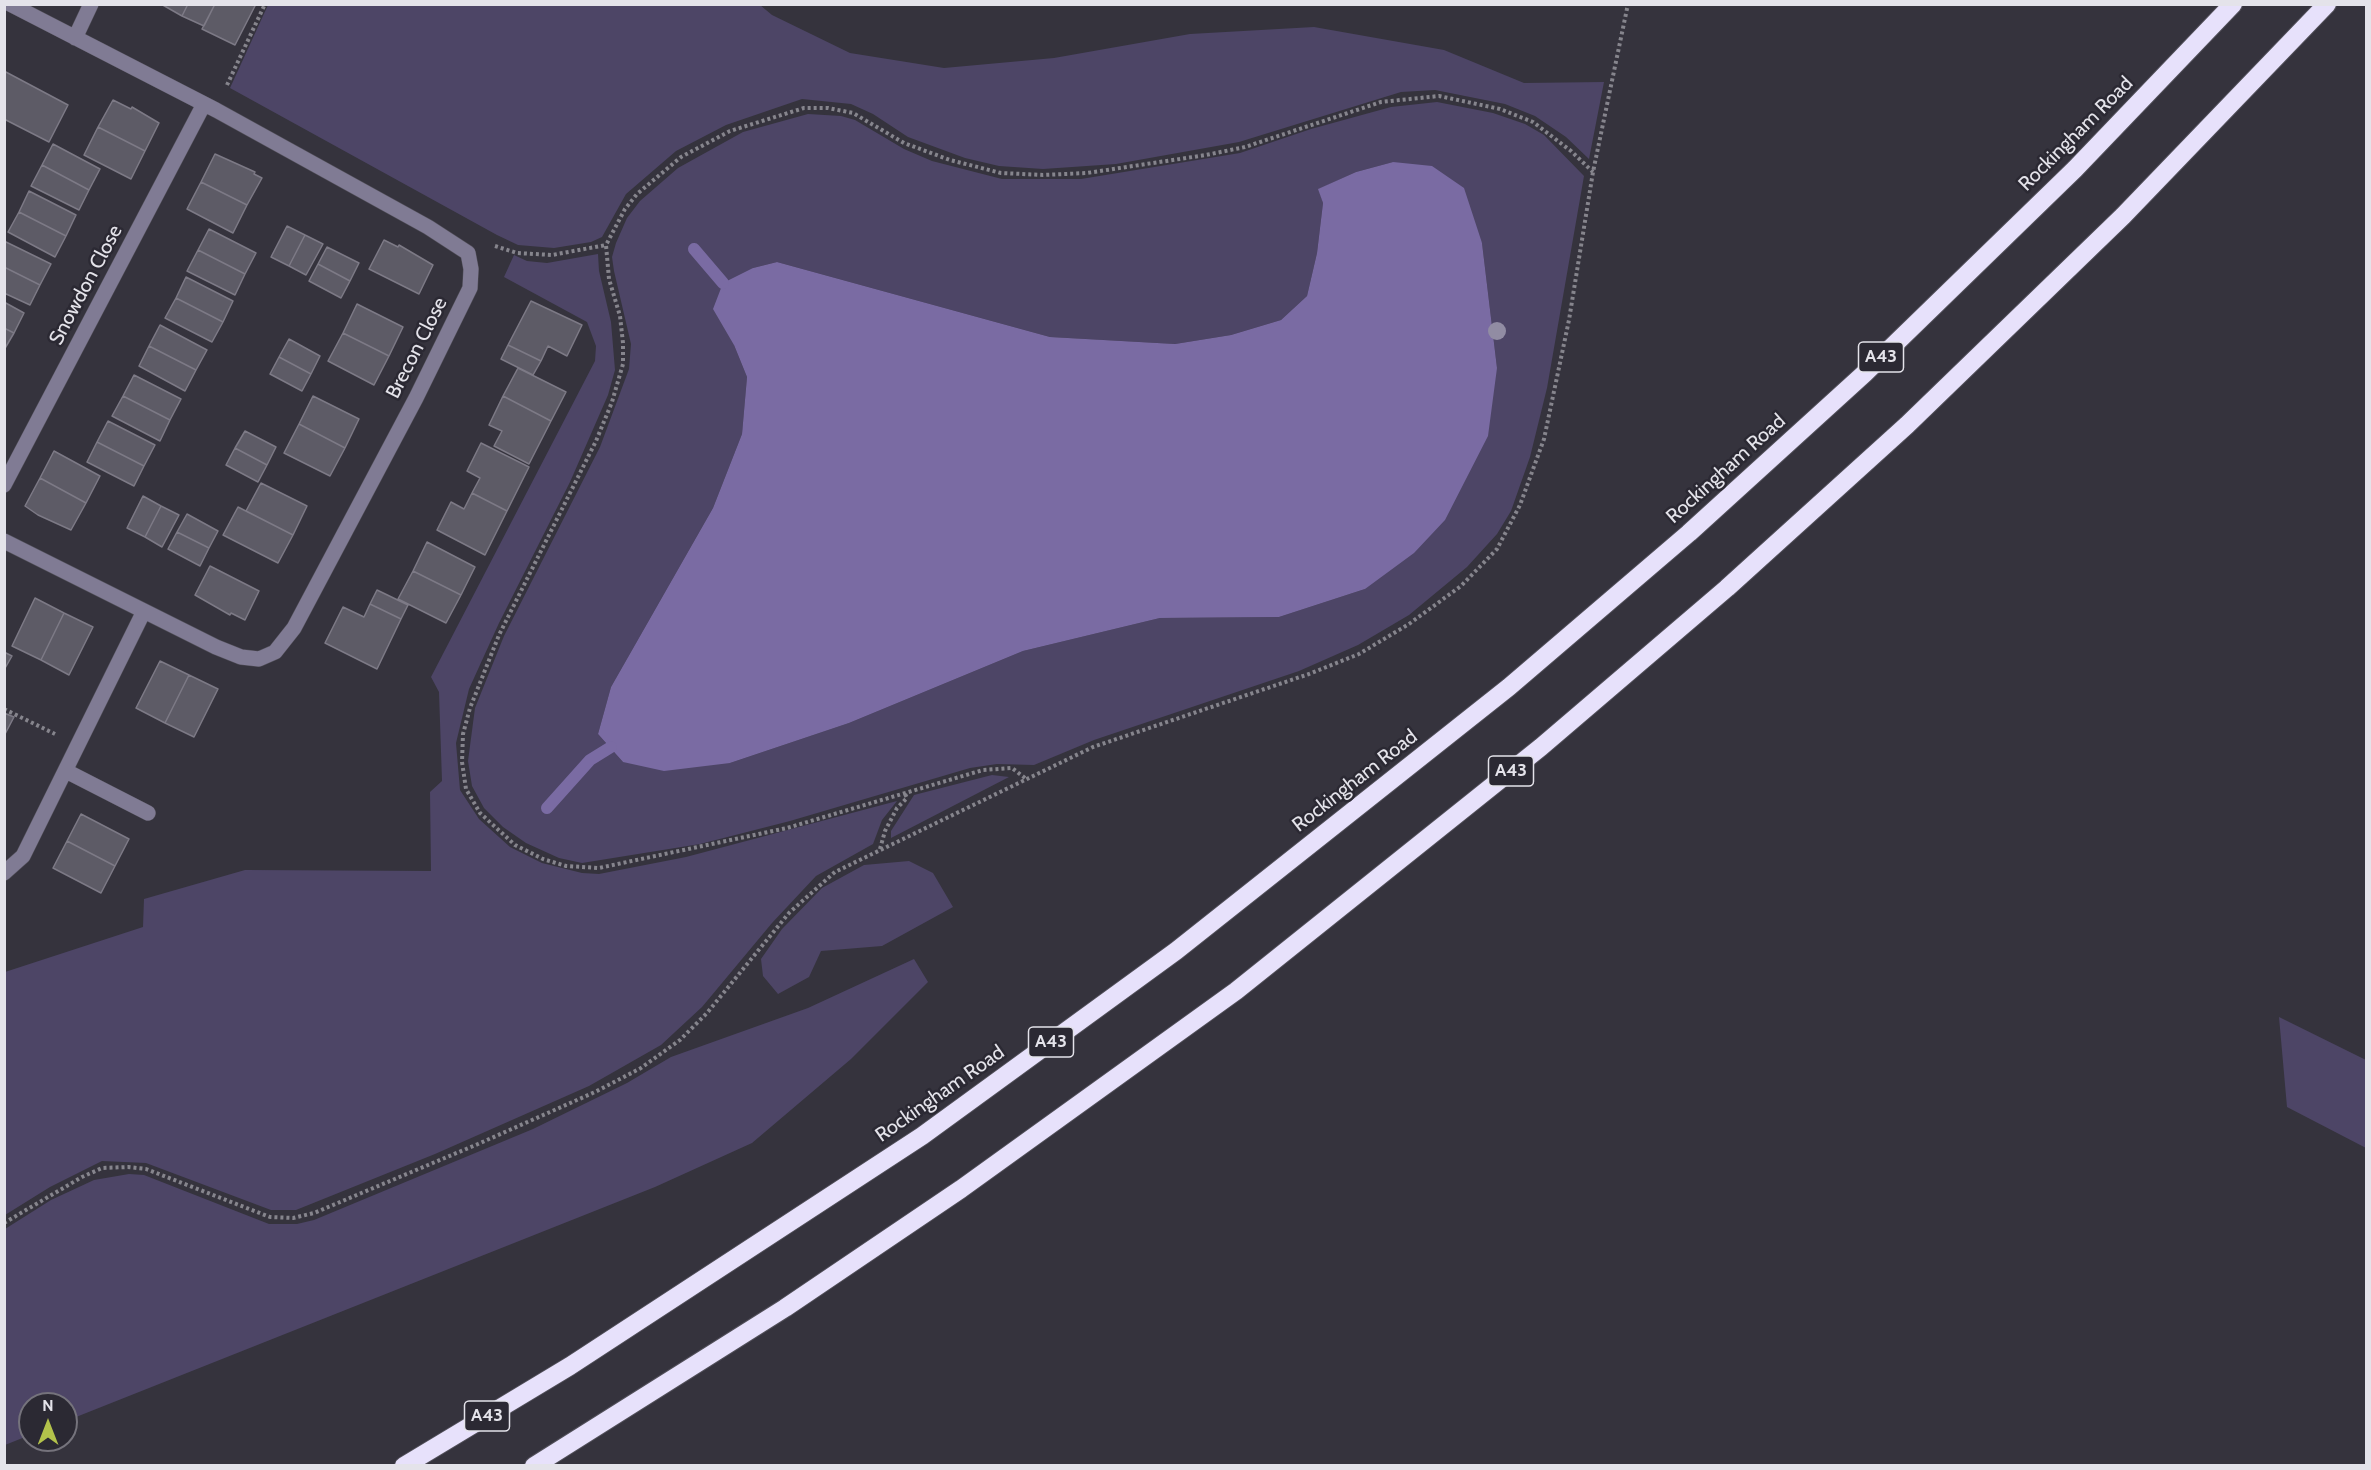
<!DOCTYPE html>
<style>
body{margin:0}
#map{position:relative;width:2371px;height:1470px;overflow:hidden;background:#35333d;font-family:Cabin,sans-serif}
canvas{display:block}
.frame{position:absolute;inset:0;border:6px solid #e4e3ea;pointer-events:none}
.north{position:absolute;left:18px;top:1392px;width:60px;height:60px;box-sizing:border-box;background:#2b2933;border:2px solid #75737c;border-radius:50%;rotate:0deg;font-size:16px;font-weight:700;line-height:24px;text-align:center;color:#e4e3ea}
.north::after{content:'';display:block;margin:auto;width:21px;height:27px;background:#b3c24b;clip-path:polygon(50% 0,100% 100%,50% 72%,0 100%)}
</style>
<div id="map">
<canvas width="2371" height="1470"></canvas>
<div class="frame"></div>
<div class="north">N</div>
</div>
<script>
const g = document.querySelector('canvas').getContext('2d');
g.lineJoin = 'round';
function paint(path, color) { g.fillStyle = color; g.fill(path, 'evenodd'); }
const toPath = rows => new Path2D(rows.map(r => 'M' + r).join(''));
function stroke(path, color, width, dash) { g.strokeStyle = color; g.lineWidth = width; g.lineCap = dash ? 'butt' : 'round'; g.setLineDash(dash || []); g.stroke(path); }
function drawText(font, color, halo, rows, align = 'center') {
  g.font = font + ' Cabin,sans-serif'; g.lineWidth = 5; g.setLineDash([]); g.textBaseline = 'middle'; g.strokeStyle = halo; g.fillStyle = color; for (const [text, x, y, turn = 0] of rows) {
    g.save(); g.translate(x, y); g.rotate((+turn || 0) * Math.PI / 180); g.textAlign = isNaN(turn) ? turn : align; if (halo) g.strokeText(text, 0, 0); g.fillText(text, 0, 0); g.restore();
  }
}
paint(toPath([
 [268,5,760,5,772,15,850,53,944,68,1054,58,1190,34,1314,27,1444,50,1524,83,1604,82,1589,159,1566,137,1535,116,1505,104,1435,90,1401,92,1239,142,1116,164,1043,169,999,166,965,158,908,137,873,114,851,104,802,99,726,125,676,151,626,194,602,237,591,242,554,248,518,245,497,235,230,88],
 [1437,102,1493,113,1525,124,1544,135,1584,176,1547,388,1530,457,1511,511,1497,534,1467,567,1409,615,1358,645,1299,671,1094,740,1034,765,997,764,970,768,790,821,700,844,582,863,559,858,526,843,503,827,484,808,472,786,468,761,475,708,504,636,600,447,629,369,631,344,614,271,612,257,616,243,627,218,640,201,678,168,743,132,808,114,841,116,855,120,904,149,932,161,1002,179,1081,179,1240,153,1311,129,1391,107],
 [1393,162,1482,243,1497,368,1365,589,1279,617,1160,618,1023,651,849,723,730,763,623,762,598,734,611,687,713,508,742,434,747,377,734,345,753,268,777,262,1050,337,1175,344,1231,335,1281,320,1307,296,1317,253,1323,203,1319,189,1356,172],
 [598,254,599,271,611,322,615,370,608,395,570,482,499,623,469,689,456,743,460,790,479,819,510,847,542,863,582,873,599,874,686,857,897,801,882,820,873,844,816,876,772,923,702,1007,661,1045,589,1086,435,1154,296,1210,271,1210,146,1163,102,1161,50,1187,5,1215,5,972,143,927,144,899,245,870,431,871,430,792,442,781,439,692,431,677,595,361,596,346,587,322,504,277,514,255,527,261,547,263],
 [992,775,1009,777,891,838,891,831,914,795],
 [909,861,933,873,953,907,882,946,821,951,809,977,778,994,763,976,761,959,782,929,822,888,864,865],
 [914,959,928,982,851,1059,752,1143,655,1187,66,1421,66,1404,30,1404,30,1435,5,1445,5,1229,51,1200,94,1180,129,1174,144,1175,269,1224,297,1224,314,1220,533,1129,627,1083,671,1057,808,1008],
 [2279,1017,2366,1060,2366,1148,2287,1107]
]), '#4d4566');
paint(toPath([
 [1393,162,1432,166,1464,188,1482,243,1497,368,1488,436,1445,520,1414,553,1365,589,1279,617,1160,618,1023,651,849,723,730,763,664,771,623,762,598,734,611,687,713,508,742,434,747,377,734,345,713,309,723,283,753,268,777,262,1050,337,1175,344,1231,335,1281,320,1307,296,1317,253,1323,203,1318,189,1356,172]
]), '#7a6ba3');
stroke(toPath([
 [694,249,723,283],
 [547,808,590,760,611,747]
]), '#7a6ba3', 12);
const building = toPath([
 [161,4,188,4,182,16,161,4],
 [188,4,215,4,204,26,182,16,188,4],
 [215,4,256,4,235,45,202,29,215,4],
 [4,71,68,105,49,142,4,119,4,71],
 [113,100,131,109,132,107,159,123,145,151,98,127,113,100],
 [98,127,145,151,131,179,84,155,98,127],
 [53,144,100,169,89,190,42,165,53,144],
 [215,154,255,172,254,174,262,178,247,205,201,182,215,154],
 [42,165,89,190,79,210,31,186,42,165],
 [201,182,247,205,233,233,187,209,201,182],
 [29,191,76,215,66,236,19,212,29,191],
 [19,212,66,236,55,257,8,232,19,212],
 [287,226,305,235,289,266,271,257,287,226],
 [209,229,256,253,245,274,198,250,209,229],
 [305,235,323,244,306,275,289,266,305,235],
 [384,240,398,247,399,245,433,265,419,294,369,269,384,240],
 [4,241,51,264,40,285,4,267,4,241],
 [327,247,359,263,350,281,318,264,327,247],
 [198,250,245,274,235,295,187,271,198,250],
 [318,264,350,281,341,298,309,281,318,264],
 [4,267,40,285,30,305,4,293,4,267],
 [186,277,233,301,223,322,176,298,186,277],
 [176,298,223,322,212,342,165,318,176,298],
 [531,301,582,325,567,356,548,346,541,361,508,345,531,301],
 [4,302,24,313,14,333,4,328,4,302],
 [357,304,403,327,389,356,343,333,357,304],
 [160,325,207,350,196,370,149,346,160,325],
 [4,328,14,333,4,350,4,328],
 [343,333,389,356,374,385,328,361,343,333],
 [289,339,320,356,311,374,279,357,289,339],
 [508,345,541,361,533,375,501,359,508,345],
 [149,346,196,370,185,391,139,366,149,346],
 [279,357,311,374,302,391,270,374,279,357],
 [518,368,566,392,551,421,503,396,518,368],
 [134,375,181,399,170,420,123,396,134,375],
 [123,396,170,420,160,441,112,416,123,396],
 [313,396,359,419,345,448,299,424,313,396],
 [503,396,551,421,529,464,494,446,502,431,489,425,503,396],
 [108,421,155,445,144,466,97,442,108,421],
 [299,424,345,448,330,476,284,453,299,424],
 [245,431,276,447,267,465,235,448,245,431],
 [97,442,144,466,134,486,87,462,97,442],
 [481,443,529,467,507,511,472,493,480,478,467,471,481,443],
 [235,448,267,465,258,482,226,465,235,448],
 [54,451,100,476,86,503,40,478,54,451],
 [40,478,86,503,71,530,38,515,25,506,40,478],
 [261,483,307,506,293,535,246,511,261,483],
 [472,493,507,511,485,555,437,530,451,502,464,509,472,493],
 [143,496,161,506,145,537,127,528,143,496],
 [161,506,179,515,162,547,145,537,161,506],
 [238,507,293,535,278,563,223,535,238,507],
 [187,514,218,531,209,548,177,532,187,514],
 [177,532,209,548,200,566,168,549,177,532],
 [427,542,475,567,461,595,413,571,427,542],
 [210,566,259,591,245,620,231,613,230,615,195,595,210,566],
 [413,571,461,595,446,623,398,599,413,571],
 [377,590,408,605,401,619,370,604,377,590],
 [35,598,64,613,41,660,12,646,35,598],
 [370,604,401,619,377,669,325,643,343,607,364,617,370,604],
 [64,613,93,627,69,675,41,660,64,613],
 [4,652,12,656,4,670,4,652],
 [160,661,189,675,165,723,136,708,160,661],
 [189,675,218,689,194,737,165,723,189,675],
 [4,713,14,717,4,736,4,713],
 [81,814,129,839,115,866,67,841,81,814],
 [67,841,115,866,101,893,53,868,67,841]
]);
paint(building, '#5d5b66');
stroke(building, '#7d7a86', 1.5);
const minor = toPath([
 [75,38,91,4],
 [4,485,204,104],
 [4,541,216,647,241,657,259,659,275,652,294,628,416,398,470,288,471,269,468,253,428,227,216,110,10,4],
 [66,771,148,813],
 [4,873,23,856,144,611]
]);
const highway = toPath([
 [404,1466,570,1366,922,1136,1176,951,1509,687,1689,533,1865,373,2075,169,2233,4],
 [534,1466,785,1308,961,1189,1236,991,1541,747,1727,588,1907,425,2123,216,2327,4]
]);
stroke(minor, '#514f59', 16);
stroke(highway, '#514f59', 20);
stroke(toPath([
 [227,85,265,4],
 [495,246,517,253,552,255,606,245],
 [4,709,55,734],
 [1025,778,1012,768,983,770,787,828,599,868,566,866,543,859,515,845,480,813,466,789,462,762,463,734,470,708,499,635,596,441,612,402,623,364,623,343,620,316,609,279,606,245,625,209,637,194,681,157,730,131,804,108,828,108,853,113,904,143,950,160,1001,173,1043,175,1087,173,1206,155,1245,147,1381,102,1439,96,1500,109,1533,122,1571,151,1593,172],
 [880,849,885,831,897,808,907,798,904,792],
 [4,1223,82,1177,102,1168,128,1167,146,1169,270,1217,293,1218,314,1213,478,1144,595,1092,641,1068,680,1040,707,1013,789,913,835,872,1093,747,1309,674,1359,654,1409,624,1461,586,1497,549,1520,505,1544,439,1569,320,1593,172,1628,4]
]), '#86858d', 4, [3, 3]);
stroke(minor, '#807b94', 15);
stroke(highway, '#e7e1fb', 18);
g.fillStyle = '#918ca3';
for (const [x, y] of [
 [1497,331]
]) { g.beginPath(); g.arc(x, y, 9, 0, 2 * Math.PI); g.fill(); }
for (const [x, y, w] of [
 [1881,357,45],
 [1511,771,45],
 [1051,1042,45],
 [487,1416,45]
]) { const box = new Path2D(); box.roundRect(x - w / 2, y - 15, w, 30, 4.5); g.fillStyle = '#2b2933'; g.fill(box); stroke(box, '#e4e3ea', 1.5); }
drawText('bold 18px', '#e4e3ea', null, [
 ["A43",1881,357],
 ["A43",1511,771],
 ["A43",1051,1042],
 ["A43",487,1416]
]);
drawText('20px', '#e4e3ea', '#2b2933', [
 ["Rockingham Road",2076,134,-45],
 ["Snowdon Close",86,285,-62],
 ["Brecon Close",417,348,-63],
 ["Rockingham Road",1726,469,-42],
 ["Rockingham Road",1355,781,-38],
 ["Rockingham Road",940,1094,-35]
]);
</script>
